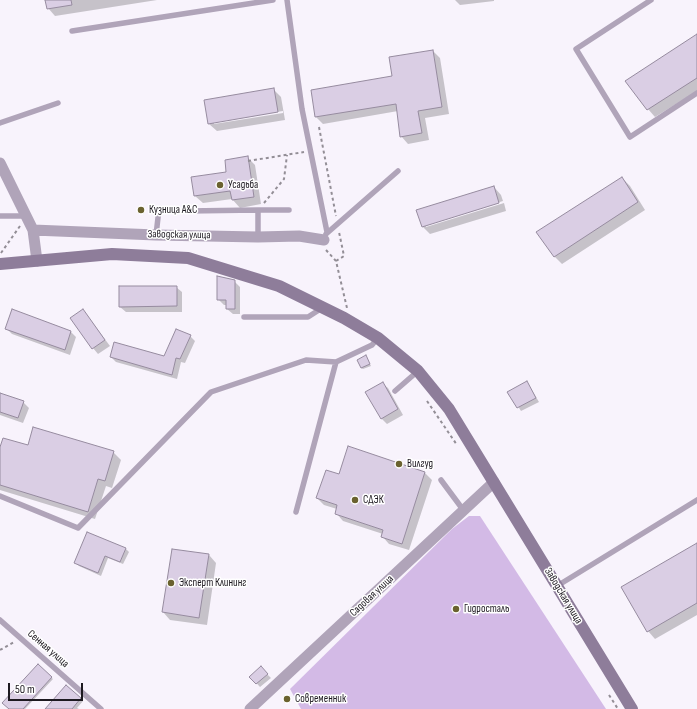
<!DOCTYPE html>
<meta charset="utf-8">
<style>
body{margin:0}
#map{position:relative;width:697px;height:709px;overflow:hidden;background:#f8f3fc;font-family:"Sofia Sans Condensed",sans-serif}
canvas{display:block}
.scale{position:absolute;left:8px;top:683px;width:75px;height:18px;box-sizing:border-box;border:2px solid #1d1920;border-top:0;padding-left:5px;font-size:12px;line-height:14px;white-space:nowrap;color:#1d1920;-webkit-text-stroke:3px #fff;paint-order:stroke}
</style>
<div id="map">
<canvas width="697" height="709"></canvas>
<div class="scale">50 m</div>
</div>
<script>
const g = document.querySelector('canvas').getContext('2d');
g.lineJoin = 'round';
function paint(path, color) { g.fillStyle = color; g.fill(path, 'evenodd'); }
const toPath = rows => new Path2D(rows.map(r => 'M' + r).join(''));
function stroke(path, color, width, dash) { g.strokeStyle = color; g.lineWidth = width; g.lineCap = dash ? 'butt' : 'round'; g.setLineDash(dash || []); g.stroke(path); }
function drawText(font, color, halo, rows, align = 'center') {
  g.font = font + ' "Sofia Sans Condensed",sans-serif'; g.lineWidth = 3; g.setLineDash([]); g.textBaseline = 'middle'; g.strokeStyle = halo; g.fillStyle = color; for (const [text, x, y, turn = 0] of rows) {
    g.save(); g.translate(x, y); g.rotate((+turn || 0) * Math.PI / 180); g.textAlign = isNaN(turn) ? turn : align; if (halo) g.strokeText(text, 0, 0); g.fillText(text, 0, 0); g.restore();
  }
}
paint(toPath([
 [469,516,480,516,606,709,301,709,290,689,452,529]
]), '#d3bae6');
paint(toPath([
 [46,0,157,0,55,16,48,8],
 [455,0,494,0,494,1,460,5],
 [697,35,697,91,655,117,648,109],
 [433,51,440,58,449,114,425,118,429,140,408,144,401,136,398,111,323,124,316,117,394,77],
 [273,89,281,97,285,120,217,131,209,124],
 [283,111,283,113,214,124,214,122],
 [247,157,255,165,261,204,240,208,232,199,203,203,195,196],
 [622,178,630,186,645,210,562,264,554,256],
 [494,187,501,195,503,201,426,225,426,227,504,203,506,211,430,234,423,227],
 [234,281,240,287,240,314,233,314,227,309,227,305,224,305,218,299],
 [176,287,182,292,182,312,126,312,120,307],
 [83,310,110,346,98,354,93,348],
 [12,311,71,332,76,337,70,355,12,334,6,328],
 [190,336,195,341,185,363,181,362,177,379,116,362,111,357,165,357],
 [367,358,371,366,363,369,361,368],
 [527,382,539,402,521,411,509,392],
 [382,383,388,388,403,415,387,424,381,418],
 [0,394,23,402,29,408,23,423,0,415],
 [0,447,113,452,121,460,112,488,106,486,95,519,0,490],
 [349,448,425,473,432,480,409,550,389,544,382,536,383,534,343,521,336,513,337,509,324,505,317,498,339,475],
 [697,544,697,615,655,639,648,631],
 [125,548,129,552,123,564,108,558,101,576,79,566,76,563],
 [209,555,216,563,207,625,170,620,163,612],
 [38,666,53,679,25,709,11,709],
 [261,668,271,678,260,687,251,677],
 [80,698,83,701,77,708,79,709,46,709]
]), '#0003');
const building = toPath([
 [45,0,71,0,72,5,47,9,45,0],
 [697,34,697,78,647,110,625,81,697,34],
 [433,50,442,107,418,111,422,133,400,137,396,104,315,117,311,90,392,76,389,57,433,50],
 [274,88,278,112,208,124,204,100,274,88],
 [248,156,254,197,232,200,230,191,194,196,191,177,226,172,225,160,248,156],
 [622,177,638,202,554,257,536,232,622,177],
 [494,186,499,203,422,227,416,210,494,186],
 [217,276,235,280,235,309,226,309,226,300,217,300,217,276],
 [119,286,177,286,177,306,119,307,119,286],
 [12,309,71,331,65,350,5,329,12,309],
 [83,309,105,340,92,349,70,318,83,309],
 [176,329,191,335,180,359,176,358,172,375,110,357,114,342,164,356,176,329],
 [366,355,370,364,361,368,357,360,366,355],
 [527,381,536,398,517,408,507,392,527,381],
 [383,382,398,409,381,419,365,392,383,382],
 [0,393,24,401,18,418,0,412,0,393],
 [33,427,114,451,105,481,98,479,88,512,0,485,0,447,3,438,28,445,33,427],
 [348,446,425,472,402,544,381,537,383,530,335,514,337,505,316,498,326,470,339,474,348,446],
 [87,532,126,548,120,562,105,556,98,573,74,563,87,532],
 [697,543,697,603,647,632,621,587,697,543],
 [172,549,209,554,199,618,162,612,172,549],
 [38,664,52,677,23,709,9,709,2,703,38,664],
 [261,666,268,674,256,684,249,677,261,666],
 [66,685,81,698,72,709,45,709,66,685]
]);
paint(building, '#dacee4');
stroke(building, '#968b9f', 1);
stroke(toPath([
 [319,127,336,216],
 [248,161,304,152],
 [264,203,284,179,287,155],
 [326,250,336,261,347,308],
 [1,253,20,226],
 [336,261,344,256,339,232],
 [427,401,457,445],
 [0,650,14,642],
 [609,695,618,709]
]), '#938e96', 2, [3, 3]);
stroke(toPath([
 [287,0,302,109,327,232],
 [651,0,576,49,630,137,697,93],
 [72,31,273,0],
 [0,123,58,103],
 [187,211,258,210],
 [0,216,26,216],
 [326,234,398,171],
 [156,235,159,209],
 [258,237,258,210,289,210],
 [244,317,308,317,322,308],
 [395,391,418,371],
 [441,480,464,511],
 [0,496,78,528,211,392,306,360,336,362,372,345,378,338],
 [296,512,336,362],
 [557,586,697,500],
 [0,620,101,709]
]), '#b0a4b9', 5.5);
stroke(toPath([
 [0,163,33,230,37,261],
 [33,230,156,235,258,237,299,236,324,240],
 [250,709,494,482]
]), '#b0a4b9', 11);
stroke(toPath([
 [0,264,112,254,188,258,279,286,344,318,378,338,418,371,449,409,632,709]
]), '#8e7d9a', 12);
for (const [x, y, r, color] of [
 [220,185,4,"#6a622f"],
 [141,210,4,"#6a622f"],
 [399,464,4,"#6a622f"],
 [355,500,4,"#6a622f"],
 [171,583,4,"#6a622f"],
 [456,609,4,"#6a622f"],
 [287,699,4,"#6a622f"]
]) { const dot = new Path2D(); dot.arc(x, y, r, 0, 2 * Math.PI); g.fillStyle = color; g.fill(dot); stroke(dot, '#fff', 1.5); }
drawText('11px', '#1d1920', '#fff', [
 ["Усадьба",228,185],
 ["Кузница А&С",149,210],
 ["Вилгуд",407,464],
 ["СДЭК",363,500],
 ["Эксперт Клининг",179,583],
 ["Гидросталь",464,609],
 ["Современник",295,699]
], 'left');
drawText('11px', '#1d1920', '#fff', [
 ["Заводская улица",179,235,1],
 ["Садовая улица",372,596,-43],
 ["Заводская улица",563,596,59],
 ["Сенная улица",48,649,41]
]);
</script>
